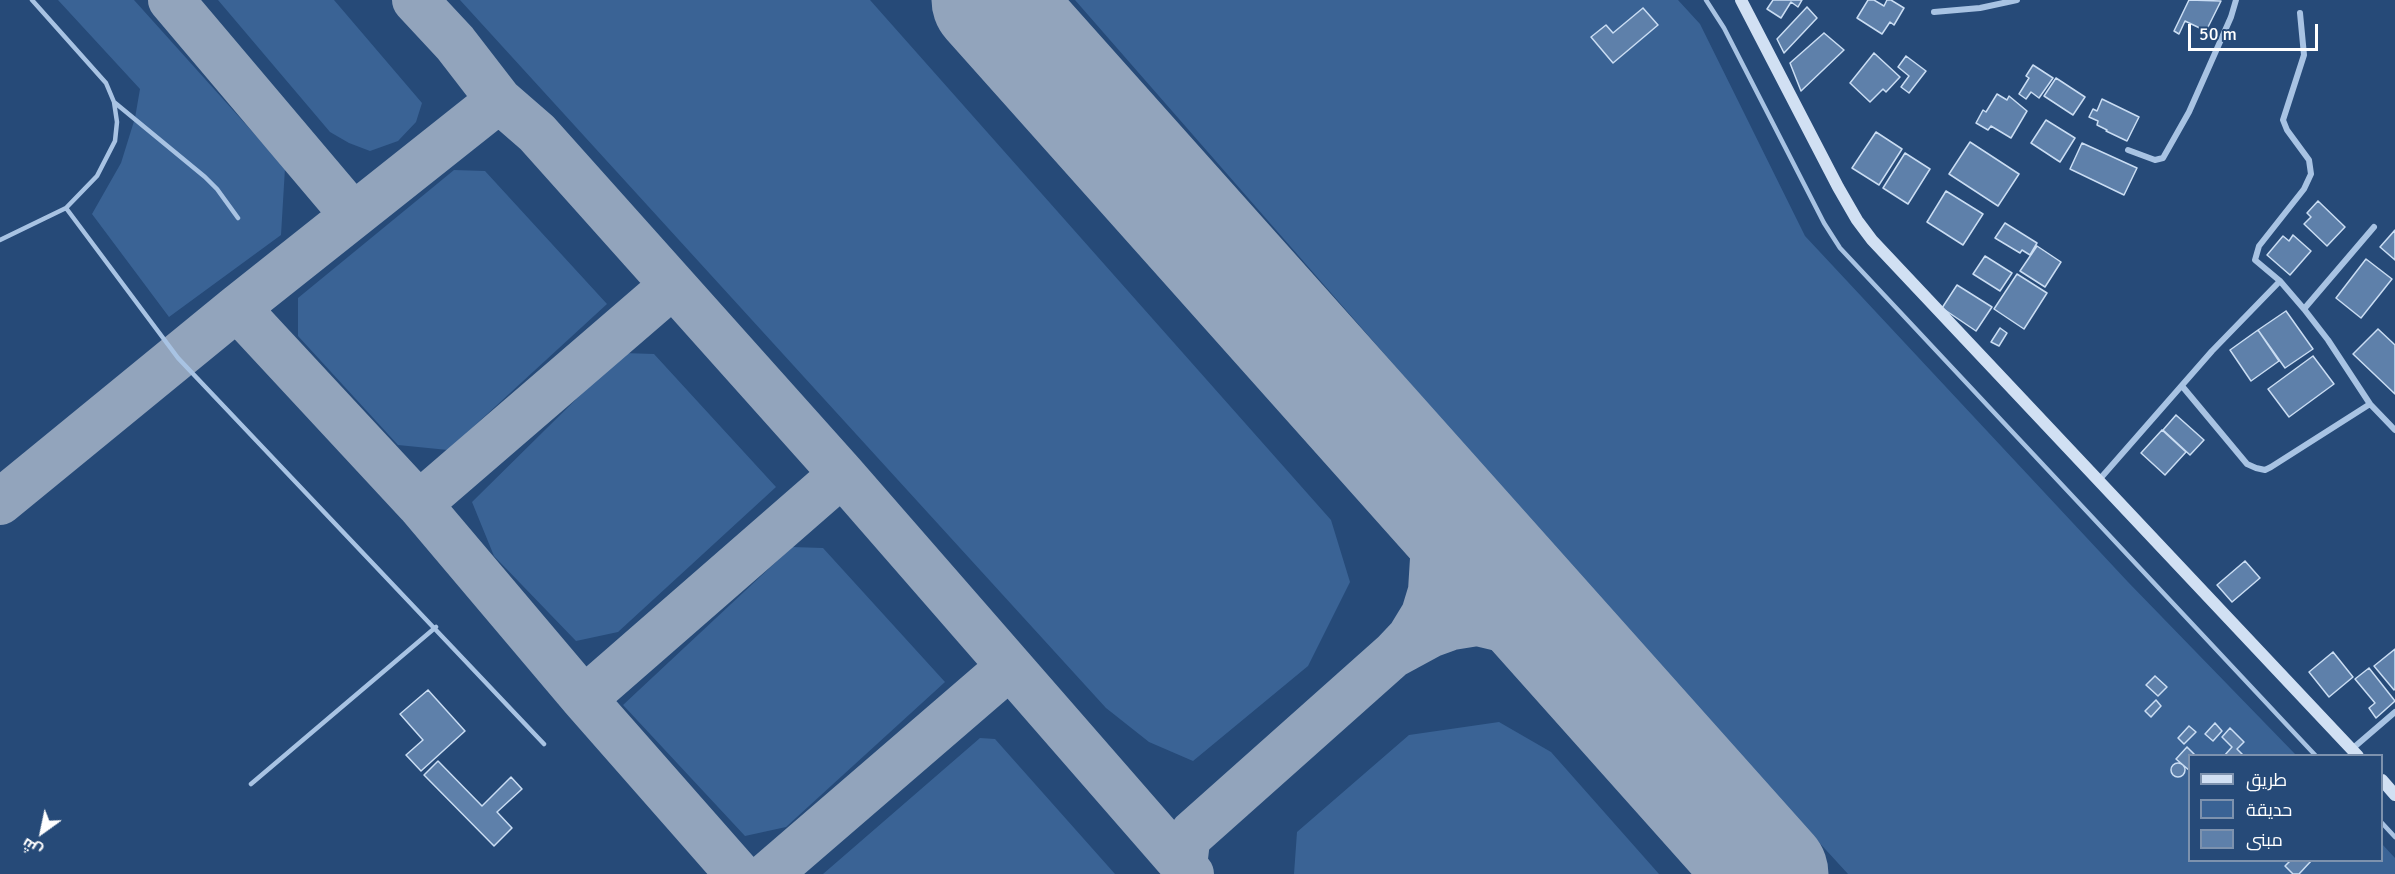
<!DOCTYPE html>
<meta charset="utf-8">
<style>
body{margin:0}
#map{position:relative;width:2395px;height:874px;overflow:hidden;background:#264a78;font-family:Signika,Cairo,sans-serif}
canvas{display:block}
.legend{position:absolute;left:2188px;top:754px;width:195px;height:108px;box-sizing:border-box;background:#264a78;border:2px solid #7d92ae;margin:0;padding:8px 10px;list-style:none;font-size:18px;color:#fff}
.legend li{display:flex;align-items:center;gap:12px;height:30px}
.legend b{width:30px;border:2px solid #7d92ae}
.north{position:absolute;left:12px;top:802px;width:60px;height:60px;-webkit-text-stroke:4px #264a78;paint-order:stroke;rotate:213deg;font-size:16px;font-weight:700;line-height:24px;text-align:center;color:#fff}
.north::after{content:'';display:block;margin:auto;width:21px;height:27px;background:#fff;clip-path:polygon(50% 0,100% 100%,50% 72%,0 100%)}
.scale{position:absolute;left:2188px;top:24px;width:130px;height:27px;box-sizing:border-box;border:3px solid #fff;border-top:0;padding-left:8px;font-size:18px;line-height:21px;white-space:nowrap;color:#fff;-webkit-text-stroke:4px #264a78;paint-order:stroke}
</style>
<div id="map">
<canvas width="2395" height="874"></canvas>
<ul class="legend">
<li><b style="height:8px;background:#d1e0f3"></b>طريق</li>
<li><b style="height:16px;background:#3a6395"></b>حديقة</li>
<li><b style="height:16px;background:#5e80aa"></b>مبنى</li>
</ul>
<div class="north">ش</div>
<div class="scale">50 m</div>
</div>
<script>
const g = document.querySelector('canvas').getContext('2d');
g.lineJoin = 'round';
function paint(path, color) { g.fillStyle = color; g.fill(path, 'evenodd'); }
const toPath = rows => new Path2D(rows.map(r => 'M' + r).join(''));
function stroke(path, color, width, dash) { g.strokeStyle = color; g.lineWidth = width; g.lineCap = dash ? 'butt' : 'round'; g.setLineDash(dash || []); g.stroke(path); }
paint(toPath([
 [58,0,134,0,285,168,281,235,169,317,92,214,121,163,135,118,140,89],
 [218,0,334,0,422,103,416,122,398,141,370,151,349,143,330,132],
 [460,0,870,0,1331,520,1350,582,1308,666,1193,761,1149,742,1106,708],
 [1075,0,1678,0,1700,24,1805,236,2128,582,2296,755,2190,756,2190,860,2382,860,2382,844,2395,858,2395,874,1848,874,1651,659],
 [454,170,485,171,607,304,448,450,398,445,298,336,298,298],
 [623,353,654,354,776,487,618,632,576,641,494,556,472,502],
 [792,547,823,548,945,682,786,827,745,836,623,705],
 [1499,722,1551,752,1659,874,1294,874,1297,832,1409,735],
 [980,738,995,739,1115,874,823,874]
]), '#3a6395');
stroke(toPath([
 [171,0,353,215],
 [415,0,455,43,499,100,537,133,842,474,1191,874],
 [237,308,419,504,584,699,738,874],
 [0,502,237,308,499,100],
 [419,504,673,285],
 [1395,654,1430,635,1452,627,1477,623,1565,644],
 [584,699,842,474],
 [1184,866,1187,841,1193,833,1394,654,1410,637,1424,614,1431,591,1434,543,1428,516,1405,464],
 [769,874,1009,667]
]), '#92a4bc', 46);
stroke(toPath([
 [990,0,1770,874]
]), '#92a4bc', 117);
const building = toPath([
 [1773,0,1802,0,1798,7,1791,2,1781,18,1767,9,1773,0],
 [1868,0,1874,0,1884,6,1887,0,1891,0,1904,8,1894,25,1890,22,1882,34,1857,18,1868,0],
 [2189,0,2221,1,2206,31,2185,21,2179,34,2174,31,2189,0],
 [1807,7,1817,18,1784,53,1777,39,1807,7],
 [1643,8,1658,25,1613,63,1591,37,1606,25,1613,33,1643,8],
 [1824,33,1844,50,1801,91,1790,63,1824,33],
 [1874,53,1900,77,1886,92,1883,89,1870,102,1850,83,1874,53],
 [1906,56,1926,71,1909,93,1901,87,1909,76,1898,67,1906,56],
 [2033,65,2053,78,2039,98,2031,92,2026,99,2019,94,2029,78,2026,76,2033,65],
 [2056,78,2085,97,2073,115,2044,96,2056,78],
 [1997,94,2007,100,2009,96,2027,111,2011,138,1991,126,1988,130,1976,123,1983,110,1986,112,1997,94],
 [2102,99,2139,117,2127,141,2106,131,2107,130,2097,125,2098,121,2089,117,2093,109,2097,111,2102,99],
 [2046,120,2075,138,2060,162,2031,143,2046,120],
 [1876,132,1902,149,1879,185,1852,168,1876,132],
 [1970,142,2019,174,1998,206,1949,174,1970,142],
 [2082,143,2137,168,2124,195,2070,169,2082,143],
 [1905,153,1930,169,1908,204,1883,188,1905,153],
 [1946,191,1983,214,1963,245,1927,222,1946,191],
 [2318,201,2345,227,2327,246,2304,224,2311,217,2307,213,2318,201],
 [2005,223,2037,243,2030,255,2022,250,2020,253,1995,238,2005,223],
 [2395,230,2395,260,2380,247,2395,230],
 [2293,235,2311,251,2290,275,2267,255,2283,236,2289,241,2293,235],
 [2037,246,2061,262,2045,287,2020,271,2037,246],
 [1985,256,2012,273,2000,291,1973,274,1985,256],
 [2366,259,2392,279,2361,318,2336,298,2366,259],
 [2017,274,2047,293,2024,329,1994,309,2017,274],
 [1957,285,1992,307,1976,331,1942,308,1957,285],
 [2286,311,2313,349,2285,368,2258,330,2286,311],
 [2000,328,2007,333,1999,346,1991,342,2000,328],
 [2378,329,2395,345,2395,394,2353,354,2378,329],
 [2258,330,2279,361,2251,381,2230,350,2258,330],
 [2313,356,2334,384,2289,417,2268,389,2313,356],
 [2176,415,2204,440,2190,455,2163,430,2176,415],
 [2162,430,2186,452,2165,475,2141,453,2162,430],
 [2245,561,2260,578,2232,602,2217,585,2245,561],
 [2395,649,2395,689,2394,690,2374,666,2395,649],
 [2333,652,2353,677,2329,697,2309,672,2333,652],
 [2369,668,2395,701,2376,718,2369,708,2375,703,2355,679,2369,668],
 [2155,676,2167,687,2158,696,2146,685,2155,676],
 [428,690,465,731,421,771,406,755,423,740,400,714,428,690],
 [2156,700,2161,706,2151,717,2145,711,2156,700],
 [2215,723,2222,731,2213,741,2205,734,2215,723],
 [2189,726,2196,732,2184,744,2178,738,2189,726],
 [2230,728,2244,742,2237,749,2244,756,2224,756,2232,747,2222,737,2230,728],
 [2187,747,2196,756,2190,756,2190,771,2176,759,2187,747],
 [438,761,482,806,511,777,522,789,497,812,512,828,494,846,424,775,438,761],
 '2171 770a7 7 0 1 1 14 0a7 7 0 1 1-14 0Z',
 [2291,860,2312,860,2299,874,2293,874,2285,866,2291,860]
]);
paint(building, '#5e80aa');
stroke(building, '#caddf3', 1.5);
stroke(toPath([
 [1706,0,1724,28,1824,223,1840,248,2316,756],
 [114,102,205,177,217,189,238,218],
 [66,208,178,358,544,744],
 [0,240,66,208,97,176,115,141,117,122,114,102,106,83,32,0],
 [251,784,436,627],
 [2382,823,2395,837]
]), '#a8c3e3', 4.5);
stroke(toPath([
 [1934,12,1980,8,2017,0],
 [2128,150,2155,160,2163,158,2189,112,2231,17,2236,0],
 [2280,281,2255,260,2259,246,2304,189,2311,174,2309,160,2287,130,2283,120,2304,55,2300,13],
 [2304,309,2328,340,2370,404],
 [2182,386,2247,464,2256,468,2265,470,2271,467,2370,404,2395,430],
 [2099,480,2212,351,2280,281,2304,309,2374,227],
 [2352,749,2395,712]
]), '#a8c3e3', 6);
stroke(toPath([
 [1741,0,1838,187,1857,220,1872,240,2358,756],
 [2382,780,2395,795]
]), '#d1e0f3', 12);
</script>
